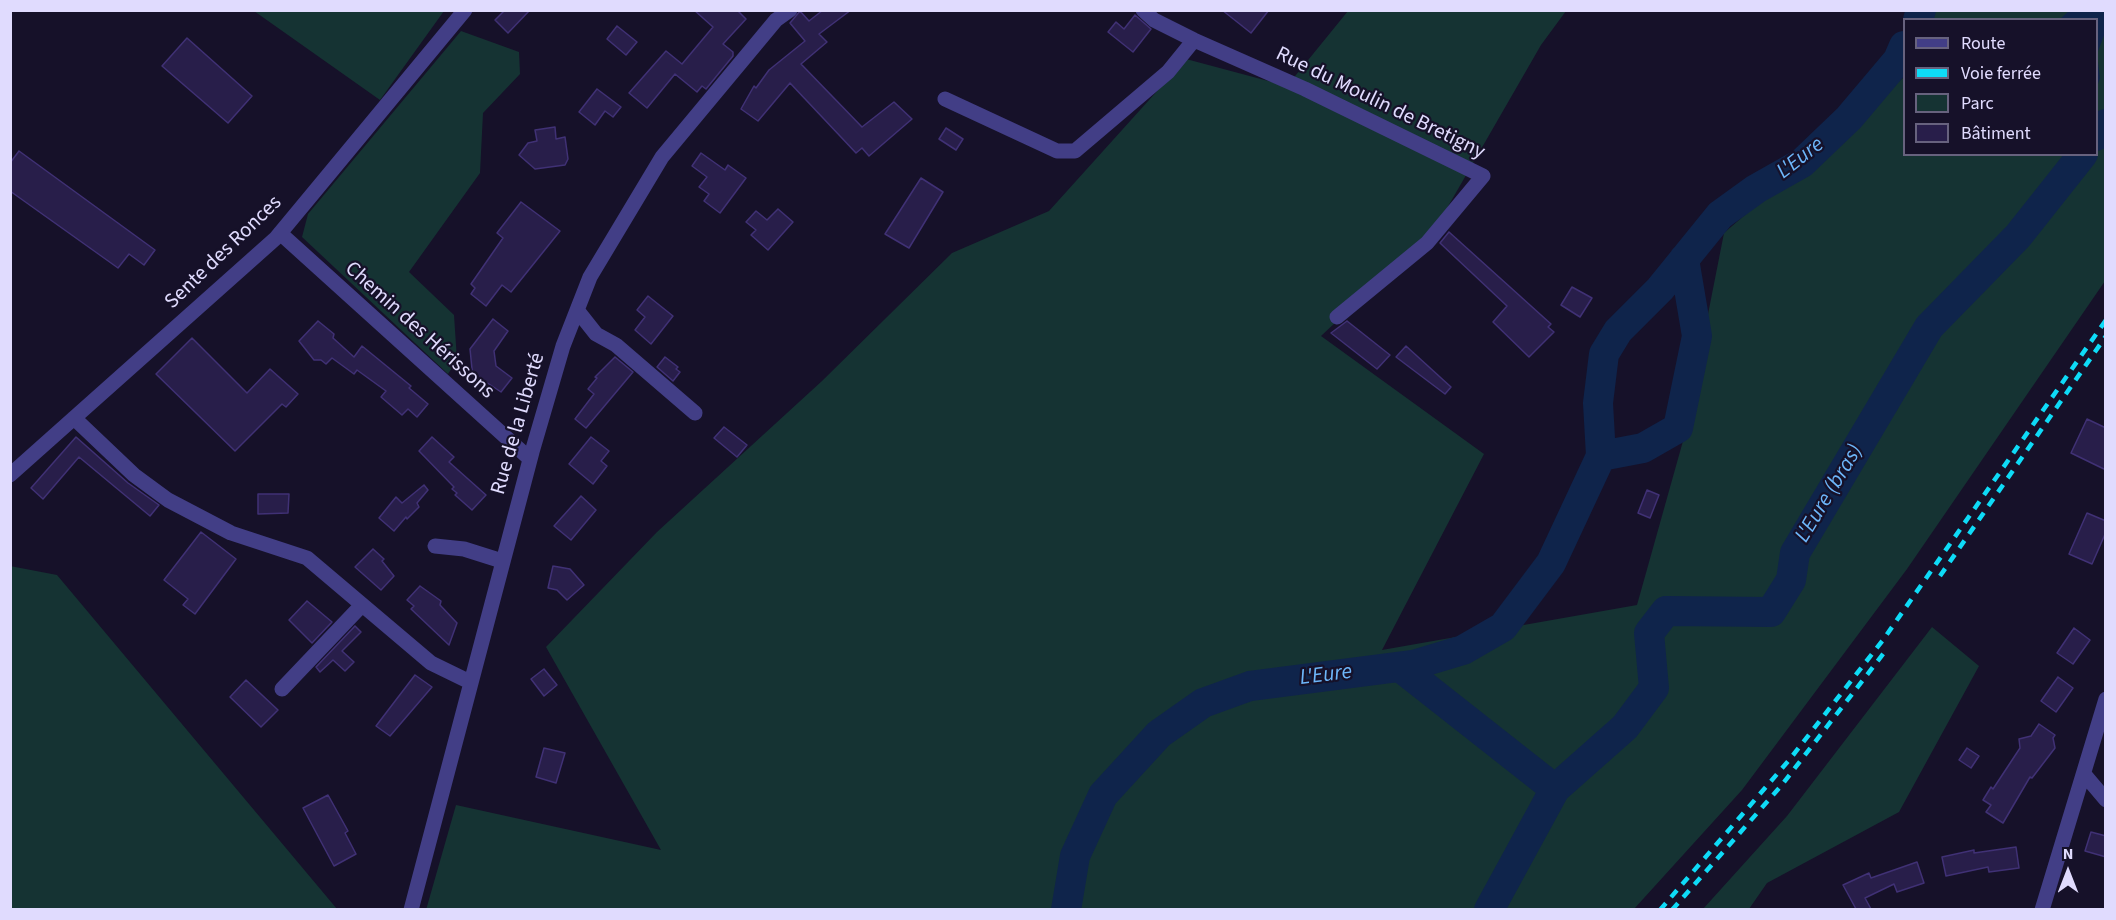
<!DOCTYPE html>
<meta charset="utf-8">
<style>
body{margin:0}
#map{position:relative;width:2116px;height:920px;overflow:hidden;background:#161129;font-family:"Source Sans 3",sans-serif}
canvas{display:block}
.frame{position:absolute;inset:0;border:12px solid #e0dbfe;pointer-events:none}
.legend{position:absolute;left:1903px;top:18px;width:195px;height:138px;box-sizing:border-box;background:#161129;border:2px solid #67627e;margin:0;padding:8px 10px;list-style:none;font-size:18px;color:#e0dbfe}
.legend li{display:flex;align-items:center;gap:12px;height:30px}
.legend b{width:30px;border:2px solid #67627e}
.north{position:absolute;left:2038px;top:842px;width:60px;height:60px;-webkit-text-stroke:4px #161129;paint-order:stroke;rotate:0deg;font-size:16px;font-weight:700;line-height:24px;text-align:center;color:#e0dbfe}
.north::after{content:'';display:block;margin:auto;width:21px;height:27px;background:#e0dbfe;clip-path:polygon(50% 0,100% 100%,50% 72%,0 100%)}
</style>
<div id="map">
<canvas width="2116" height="920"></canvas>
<div class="frame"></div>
<ul class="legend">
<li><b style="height:8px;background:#423e86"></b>Route</li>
<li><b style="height:8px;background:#0edbf7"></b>Voie ferrée</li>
<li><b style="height:16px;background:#153333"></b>Parc</li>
<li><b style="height:16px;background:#281e4a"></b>Bâtiment</li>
</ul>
<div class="north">N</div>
</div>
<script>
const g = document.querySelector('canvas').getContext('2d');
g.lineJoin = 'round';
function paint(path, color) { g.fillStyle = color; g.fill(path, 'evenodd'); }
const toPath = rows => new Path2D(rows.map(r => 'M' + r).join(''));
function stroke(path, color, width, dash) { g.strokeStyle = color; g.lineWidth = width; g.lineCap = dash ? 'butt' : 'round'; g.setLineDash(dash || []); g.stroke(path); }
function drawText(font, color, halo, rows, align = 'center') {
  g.font = font + ' "Source Sans 3",sans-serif'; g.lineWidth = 4.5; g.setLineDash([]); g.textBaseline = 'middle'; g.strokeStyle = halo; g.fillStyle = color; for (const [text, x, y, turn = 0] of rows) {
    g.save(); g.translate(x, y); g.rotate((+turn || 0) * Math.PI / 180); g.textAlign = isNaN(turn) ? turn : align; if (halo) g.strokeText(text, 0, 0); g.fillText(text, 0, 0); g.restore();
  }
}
paint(toPath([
 [1931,10,2105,11,2105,281,1907,569,1742,790,1634,909,426,910,456,805,661,850,546,647,657,532,822,381,952,253,1049,211,1186,59,1287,86,1348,11,1566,11,1541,45,1435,229,1321,336,1484,454,1382,650,1637,605,1683,441,1724,233,1904,77,1904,154,2096,154,2096,20,1927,19],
 [254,11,444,11,380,100],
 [461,31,519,52,520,74,483,113,480,173,409,272,454,315,457,360,448,374,302,237,308,214],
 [10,566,57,575,337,909,11,909],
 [1932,627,1979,666,1899,812,1767,883,1749,909,1703,909,1787,816]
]), '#153333');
paint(toPath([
 [2104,10,2105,33,2097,54,2100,78,2097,87,2096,20,2060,19,2069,11]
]), '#0f244b');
stroke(toPath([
 [1918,20,1921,10],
 [2096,136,2106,124],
 [1601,456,1643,448,1678,428,1697,336,1684,259],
 [1400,667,1555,789],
 [1066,910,1075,856,1103,795,1159,734,1203,703,1250,686,1413,665,1463,650,1503,627,1551,563,1601,456,1598,403,1604,354,1618,331,1660,289,1720,215,1756,189,1802,163,1849,118,1898,60,1904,46],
 [1489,910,1555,789,1625,727,1654,688,1649,633,1666,611,1771,612,1791,580,1795,553,1929,327,2018,236,2083,154]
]), '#0f244b', 30);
const building = toPath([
 [505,10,530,10,508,33,495,20,505,10],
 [694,10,737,10,746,19,723,44,733,52,733,56,706,89,702,86,697,92,675,74,647,108,629,93,666,51,682,64,713,27,694,10],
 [823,10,851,10,819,34,827,42,801,64,862,127,894,102,912,119,869,156,862,148,856,153,790,83,758,121,741,109,754,86,756,88,769,70,805,41,790,23,800,11,809,21,823,10],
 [1222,10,1269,10,1251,33,1222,10],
 [1135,15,1151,29,1133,52,1108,32,1116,22,1124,29,1135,15],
 [617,26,637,42,626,55,607,39,617,26],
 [187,38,252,96,228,123,162,66,187,38],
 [597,89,621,107,613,117,605,111,595,125,579,112,597,89],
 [555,127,556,139,565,137,568,159,565,165,535,169,519,155,528,143,537,141,535,130,555,127],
 [946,128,963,139,956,150,939,139,946,128],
 [19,151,155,250,144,265,129,254,118,268,10,191,10,163,19,151],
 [701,153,725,170,728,165,746,178,720,213,704,201,709,194,699,187,707,177,692,166,701,153],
 [921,178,943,192,909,248,885,234,921,178],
 [521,202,560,231,511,292,502,285,486,306,471,294,475,288,471,284,503,238,497,233,521,202],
 [778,209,793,222,768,250,751,235,756,230,746,222,756,211,767,220,778,209],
 [1449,232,1551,324,1548,327,1554,332,1529,357,1493,322,1507,306,1440,243,1449,232],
 [1572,287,1592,298,1580,317,1561,305,1572,287],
 [648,296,673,316,651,344,635,330,645,317,637,310,648,296],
 [493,319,508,331,494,351,496,366,512,378,501,392,486,382,483,386,474,379,472,369,470,349,493,319],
 [318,321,334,334,333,338,354,357,362,346,411,386,409,388,428,404,417,417,408,409,402,415,381,397,386,391,357,370,354,374,332,358,326,364,321,360,314,360,299,341,318,321],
 [1347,321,1390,355,1377,369,1331,333,1347,321],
 [192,338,247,393,270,369,298,394,286,407,282,404,235,451,156,374,192,338],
 [1406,346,1451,387,1445,394,1396,357,1406,346],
 [615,357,633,372,586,428,575,419,594,394,588,389,597,378,595,377,615,357],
 [665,357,678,367,676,369,680,372,673,381,657,367,665,357],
 [2087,419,2106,428,2106,470,2071,453,2087,419],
 [724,427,747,445,737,457,714,438,724,427],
 [76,437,128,483,159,505,150,516,79,457,43,499,31,488,76,437],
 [432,437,454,457,449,462,486,495,472,510,455,495,457,493,452,489,454,487,419,451,432,437],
 [591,437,609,451,601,461,607,466,593,484,569,464,591,437],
 [424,485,428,490,417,503,419,507,407,519,406,517,394,531,379,518,396,497,402,503,424,485],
 [1647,490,1659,495,1650,518,1638,513,1647,490],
 [258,494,289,494,288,513,258,514,258,494],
 [581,496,596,510,571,540,554,526,581,496],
 [2087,513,2106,521,2106,532,2092,564,2069,554,2087,513],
 [201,532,236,559,195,614,183,605,188,599,164,580,201,532],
 [373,549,384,559,382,561,394,576,381,590,355,567,373,549],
 [553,566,570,569,584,585,567,600,557,590,548,588,553,566],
 [420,586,441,601,440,605,457,623,449,645,411,609,414,606,407,600,420,586],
 [307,601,332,622,312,643,289,620,307,601],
 [355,626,361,632,342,651,354,662,345,671,333,660,320,672,316,667,355,626],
 [2074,628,2090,640,2073,664,2057,653,2074,628],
 [544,669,557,685,544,696,531,679,544,669],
 [415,675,432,687,390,736,376,726,415,675],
 [2058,677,2073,688,2056,712,2041,701,2058,677],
 [246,680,278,710,261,727,230,697,246,680],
 [2039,724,2055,735,2053,738,2055,748,2032,778,2030,777,2003,823,1986,812,1991,805,1983,800,1991,787,1993,789,2020,748,2019,739,2031,736,2039,724],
 [544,748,565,753,556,783,536,777,544,748],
 [1967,748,1979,756,1971,768,1959,760,1967,748],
 [328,795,348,831,345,833,356,854,334,866,303,808,328,795],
 [2091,832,2106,836,2106,857,2085,851,2091,832],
 [2016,847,2019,868,1989,872,1988,867,1946,876,1942,857,1974,850,1974,853,2016,847],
 [1917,862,1924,883,1897,892,1894,884,1865,898,1871,909,1856,909,1843,885,1869,873,1871,878,1917,862]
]);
paint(building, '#281e4a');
stroke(building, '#403175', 1.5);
stroke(toPath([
 [1143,10,1154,20,1194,40,1305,89,1483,176,1427,243,1337,317],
 [945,99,1057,151,1075,151,1168,72,1194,40],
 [280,233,530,459],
 [577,310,596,334,616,345,695,413],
 [74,418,134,475,168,500,231,533,307,558,431,663,470,682],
 [10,475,276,238,465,10],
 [435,546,464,549,502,561],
 [282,689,361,606],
 [2084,774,2106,800],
 [411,910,532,452,563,346,590,277,662,157,776,20,790,10],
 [2042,910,2106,699]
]), '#423e86', 15);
stroke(toPath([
 [1940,576,2106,336],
 [1660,910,1790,759,1883,640,2106,320],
 [1672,910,1781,786,1887,649]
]), '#0edbf7', 4.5, [9, 8]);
drawText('21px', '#e0dbfe', '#161129', [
 ["Rue du Moulin de Bretigny",1380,104,26],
 ["Sente des Ronces",224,253,-44],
 ["Chemin des Hérissons",419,331,42],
 ["Rue de la Liberté",519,424,-74]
]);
drawText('italic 22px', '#6db6fa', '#161129', [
 ["L'Eure",1801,159,-38],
 ["L'Eure (bras)",1830,494,-59],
 ["L'Eure",1326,676,-7]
]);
</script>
